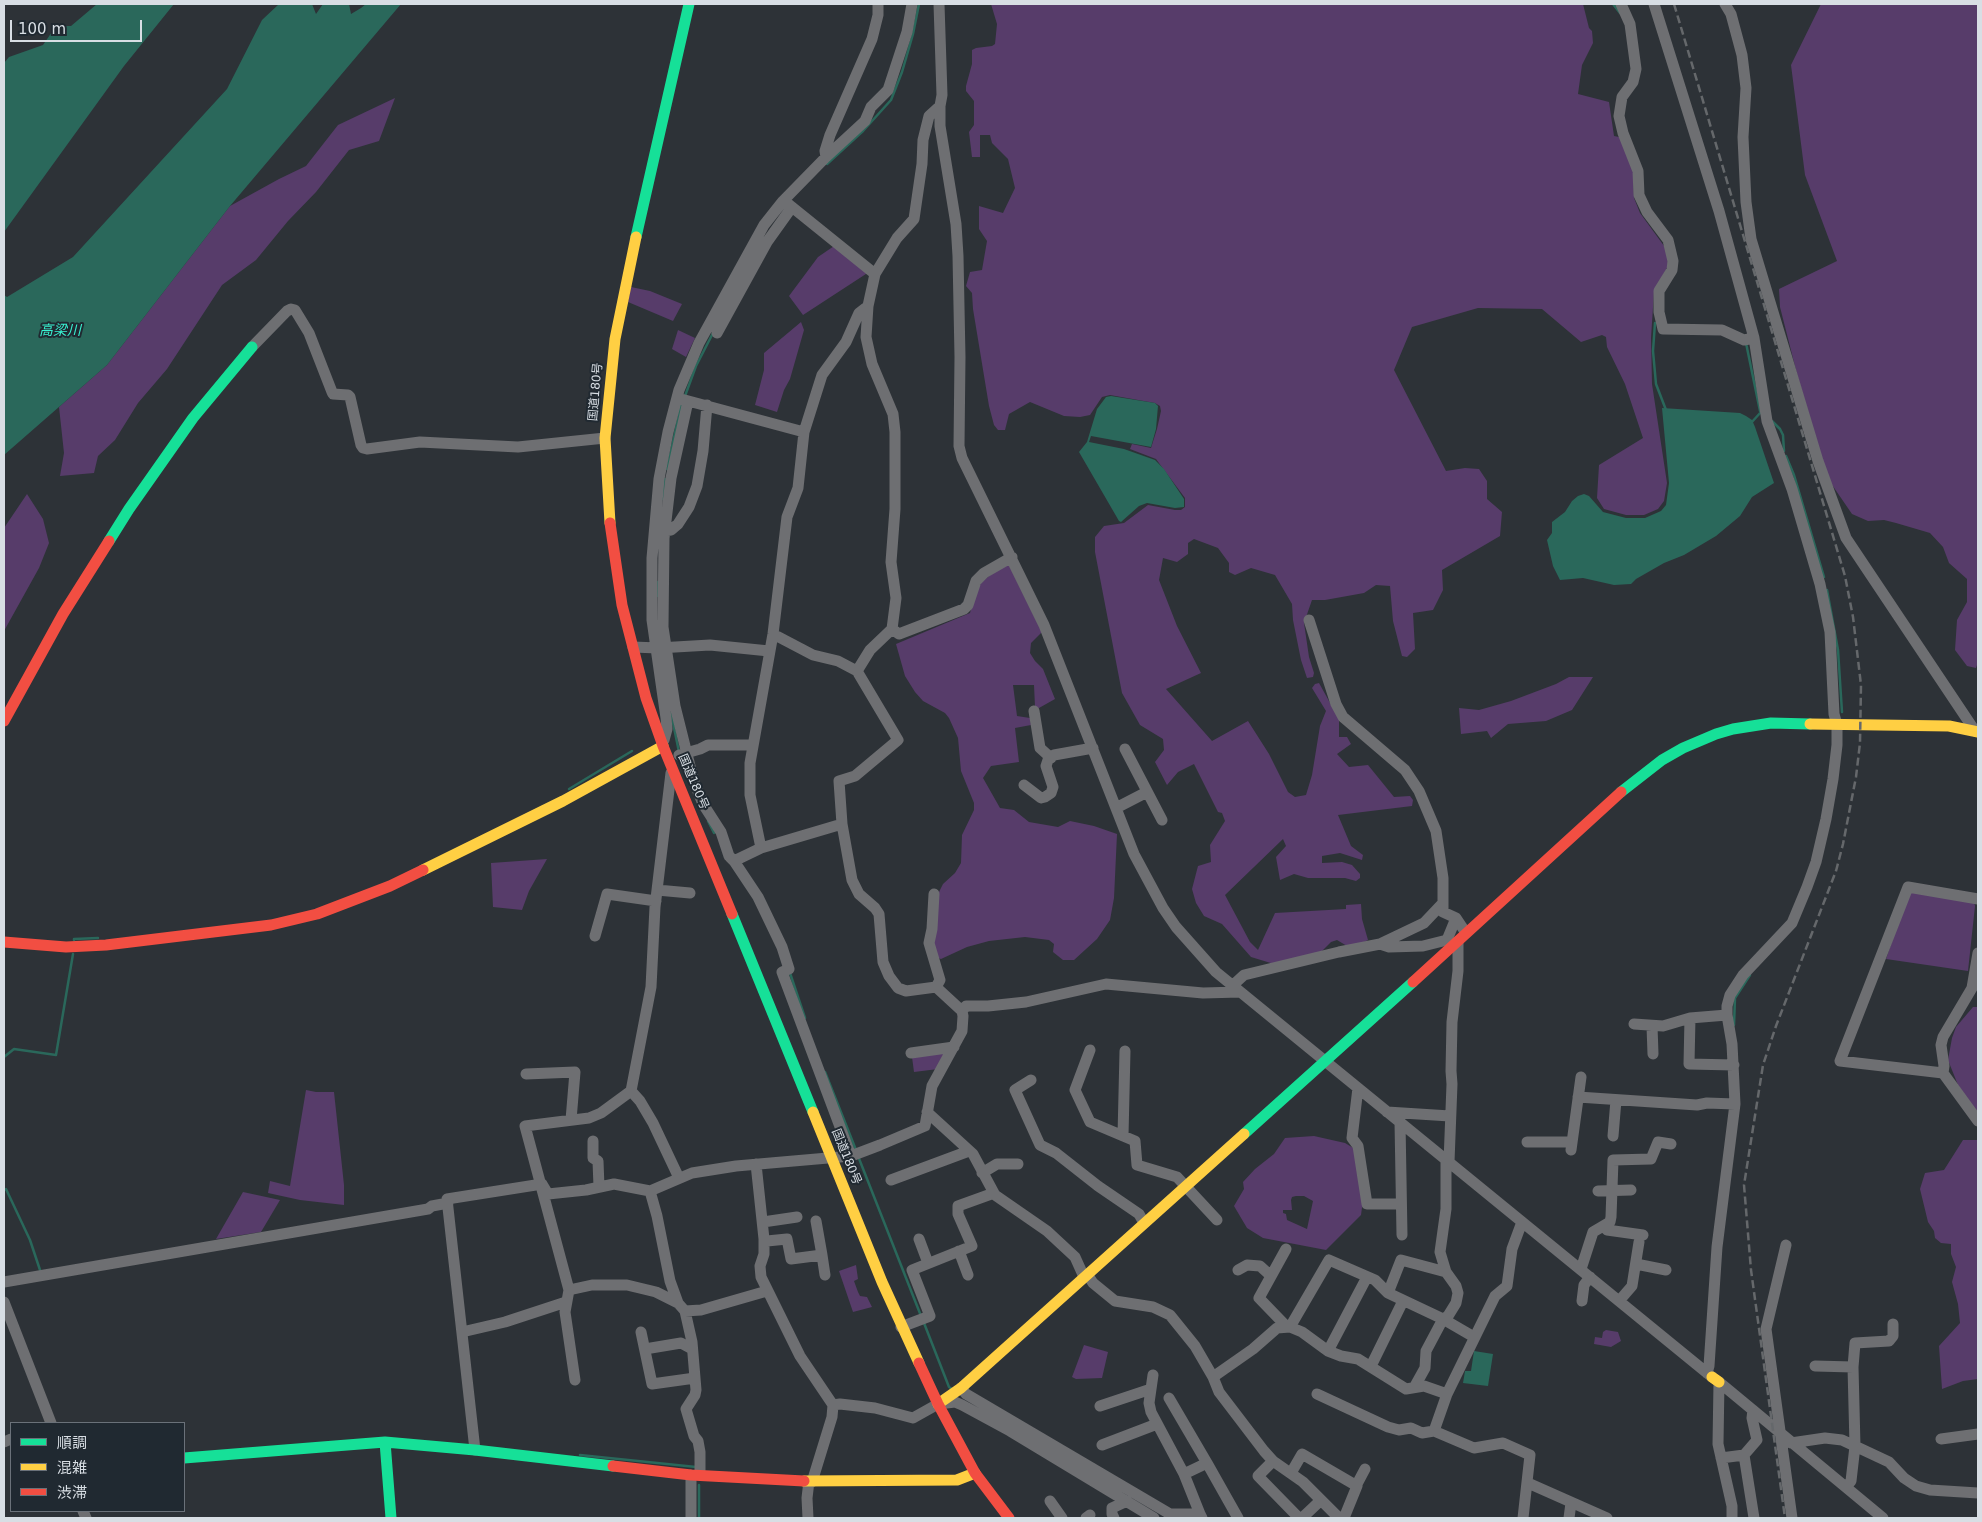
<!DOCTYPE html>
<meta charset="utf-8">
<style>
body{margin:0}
#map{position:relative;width:1982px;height:1522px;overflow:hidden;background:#2d3237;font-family:"DejaVu Sans","Noto Sans JP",sans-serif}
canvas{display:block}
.frame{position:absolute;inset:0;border:5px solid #d8dee4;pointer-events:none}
.legend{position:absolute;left:10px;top:1422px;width:175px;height:90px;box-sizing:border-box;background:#202931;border:1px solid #6a7179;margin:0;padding:6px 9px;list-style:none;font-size:15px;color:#d8dee4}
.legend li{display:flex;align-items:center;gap:10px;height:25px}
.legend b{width:25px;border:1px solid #6a7179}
.scale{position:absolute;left:10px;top:20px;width:132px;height:22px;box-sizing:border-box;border:2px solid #d8dee4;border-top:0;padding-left:6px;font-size:15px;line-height:18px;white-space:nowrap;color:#d8dee4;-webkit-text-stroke:4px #202931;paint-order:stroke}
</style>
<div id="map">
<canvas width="1982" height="1522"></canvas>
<div class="frame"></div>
<ul class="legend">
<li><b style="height:6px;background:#16e098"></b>順調</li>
<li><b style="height:6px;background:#ffcf43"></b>混雑</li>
<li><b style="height:6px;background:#f24e42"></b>渋滞</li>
</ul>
<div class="scale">100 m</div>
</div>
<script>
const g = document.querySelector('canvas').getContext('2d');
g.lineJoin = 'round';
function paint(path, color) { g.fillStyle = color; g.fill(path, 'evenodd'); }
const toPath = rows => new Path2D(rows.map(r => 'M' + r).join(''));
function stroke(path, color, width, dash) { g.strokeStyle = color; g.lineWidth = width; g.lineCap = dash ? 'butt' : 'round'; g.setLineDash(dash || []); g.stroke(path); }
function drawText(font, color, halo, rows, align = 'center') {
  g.font = font + ' "DejaVu Sans","Noto Sans JP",sans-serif'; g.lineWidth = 4; g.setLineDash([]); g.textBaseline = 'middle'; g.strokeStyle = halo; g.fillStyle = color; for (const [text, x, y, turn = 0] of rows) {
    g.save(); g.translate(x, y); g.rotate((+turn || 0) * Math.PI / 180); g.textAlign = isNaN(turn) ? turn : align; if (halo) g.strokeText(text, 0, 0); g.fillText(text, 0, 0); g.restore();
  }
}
paint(toPath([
 [991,4,1583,4,1589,28,1592,31,1593,43,1582,65,1578,94,1609,102,1614,136,1624,138,1633,165,1634,198,1640,213,1667,250,1669,264,1654,292,1651,338,1652,384,1667,483,1664,501,1658,509,1644,515,1626,515,1604,509,1597,498,1599,465,1643,438,1625,384,1607,347,1606,337,1602,335,1581,342,1542,309,1478,308,1412,327,1394,370,1446,471,1465,468,1479,469,1487,481,1487,499,1502,512,1500,536,1442,570,1443,590,1433,610,1413,613,1415,649,1407,657,1402,656,1393,621,1390,586,1376,585,1364,593,1325,600,1312,600,1304,623,1309,657,1314,673,1313,677,1307,678,1301,660,1293,620,1292,604,1275,575,1251,568,1235,575,1229,572,1229,563,1218,548,1194,539,1188,543,1188,554,1177,562,1163,558,1159,580,1177,626,1201,673,1166,689,1212,741,1248,721,1269,754,1288,792,1295,797,1306,795,1312,775,1320,726,1326,711,1312,688,1315,684,1319,683,1339,719,1339,737,1347,737,1351,744,1337,754,1349,767,1368,765,1394,797,1410,796,1413,800,1412,806,1338,815,1351,846,1363,855,1362,860,1340,853,1322,856,1322,863,1342,862,1352,865,1360,874,1360,878,1356,881,1345,878,1308,878,1294,874,1280,880,1276,857,1286,846,1283,839,1225,895,1250,942,1258,950,1275,913,1346,909,1346,905,1361,904,1362,919,1368,940,1360,944,1347,946,1337,940,1331,942,1321,952,1274,964,1251,957,1222,924,1204,916,1196,903,1192,889,1198,866,1211,862,1210,845,1225,821,1222,813,1218,812,1194,764,1178,772,1167,785,1155,762,1164,750,1163,739,1140,725,1122,693,1095,552,1095,537,1104,526,1124,523,1148,505,1175,510,1181,510,1185,507,1185,498,1156,459,1130,449,1132,444,1151,448,1157,429,1161,411,1160,406,1155,403,1110,395,1102,397,1090,415,1080,417,1064,416,1030,402,1009,414,1005,430,998,430,994,425,989,406,973,309,972,293,966,286,970,272,982,270,987,241,979,229,979,206,1003,213,1015,188,1008,159,992,143,990,135,980,135,980,157,972,157,969,132,974,125,974,101,966,91,966,86,972,64,972,50,976,48,992,46,995,44,997,24],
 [1821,4,1978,4,1978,662,1976,668,1967,666,1955,650,1957,620,1967,602,1967,579,1949,563,1943,547,1930,533,1896,523,1884,520,1868,521,1852,514,1828,479,1798,378,1780,307,1779,289,1837,261,1805,175,1791,65],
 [395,98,379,141,349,150,316,192,288,221,256,260,222,285,167,369,138,403,115,440,98,456,94,473,60,476,64,453,59,407,107,365,230,206,279,179,306,166,338,125],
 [837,244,869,272,803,315,789,296,818,257],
 [631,287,650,291,682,304,673,321,628,302],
 [801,322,804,330,790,379,784,390,777,412,755,405,764,370,764,353],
 [678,330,695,338,686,357,672,349],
 [27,494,43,519,49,543,39,568,4,631,4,528],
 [1008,563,1042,632,1031,643,1030,653,1035,661,1043,669,1055,699,1039,708,1035,707,1034,685,1013,685,1017,716,1030,718,1031,725,1015,728,1019,762,991,766,983,778,1000,808,1014,810,1029,822,1058,827,1070,821,1094,826,1117,834,1114,898,1110,920,1097,939,1074,960,1063,960,1053,952,1054,944,1049,940,1025,937,989,941,967,947,941,959,935,957,933,946,939,892,943,884,955,873,961,863,962,835,974,810,974,803,961,771,958,738,949,718,945,713,923,701,915,692,905,676,896,644,970,613,977,586,1000,567],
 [1569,677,1593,677,1572,710,1546,721,1508,724,1491,738,1487,731,1461,734,1459,708,1479,710,1511,701,1556,684],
 [547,859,529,891,522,910,493,907,491,863],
 [1914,891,1974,902,1975,906,1968,971,1886,959,1908,894],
 [1973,1007,1978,1007,1978,1115,1958,1085,1948,1060,1952,1038,1956,1027],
 [949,1051,938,1069,914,1072,912,1057],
 [306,1090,316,1092,334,1092,344,1185,344,1205,300,1200,268,1193,270,1181,290,1186],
 [1314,1136,1345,1143,1355,1149,1363,1200,1361,1215,1326,1250,1263,1238,1247,1228,1234,1206,1244,1189,1243,1182,1255,1169,1274,1154,1285,1138],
 [1296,1196,1304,1196,1313,1201,1307,1229,1287,1220,1286,1214,1283,1213,1283,1210,1292,1210,1291,1200,1292,1197],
 [1963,1140,1978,1140,1978,1379,1963,1381,1942,1389,1939,1346,1960,1323,1958,1304,1952,1282,1956,1267,1951,1254,1951,1244,1941,1243,1935,1238,1934,1231,1928,1222,1920,1189,1925,1173,1944,1170],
 [243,1192,280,1200,261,1232,216,1239],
 [856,1265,858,1279,854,1281,858,1292,860,1296,867,1297,872,1307,853,1312,839,1271],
 [1606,1330,1618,1332,1621,1341,1611,1347,1594,1344,1595,1337,1602,1338,1603,1332],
 [1084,1345,1108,1352,1102,1378,1076,1379,1072,1377]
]), '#573c6a');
paint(toPath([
 [97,4,174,4,124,66,4,232,4,63,9,57,43,45,56,26,71,26],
 [279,4,312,4,316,14,323,4,349,4,351,14,361,8,366,4,401,4,230,206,107,365,4,455,4,295,7,297,73,257,227,89,262,20],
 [1111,396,1155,403,1158,406,1156,429,1151,447,1091,436,1089,442,1124,449,1155,460,1164,469,1184,499,1184,507,1175,508,1147,503,1139,506,1121,522,1119,521,1079,452,1087,442,1097,409,1106,397],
 [1662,408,1740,413,1746,416,1752,420,1755,427,1774,483,1752,497,1740,516,1716,536,1684,555,1664,563,1636,579,1631,584,1614,585,1583,578,1560,580,1553,566,1547,540,1552,533,1552,522,1565,512,1572,501,1578,496,1584,494,1589,496,1603,512,1626,518,1645,518,1661,511,1666,505,1669,483],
 [1474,1351,1493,1354,1488,1386,1463,1383,1465,1371,1471,1371]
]), '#2a685b');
stroke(toPath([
 [1613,4,1620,13],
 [827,164,863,131,891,100,902,72,913,34,919,4],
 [1655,323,1653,351,1656,384,1666,410],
 [1746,343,1760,411],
 [685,396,696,366,713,333],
 [1772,421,1780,429,1783,435,1784,451],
 [1751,423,1761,412],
 [1786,456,1794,475,1824,577],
 [667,469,681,406],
 [663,499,665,479],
 [1827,590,1838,650,1842,712],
 [658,596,658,582],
 [671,713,679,752],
 [569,789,632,751],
 [708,821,714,833],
 [74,940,74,939,98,938],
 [790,973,805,1018],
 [1734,1025,1735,998,1750,975],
 [4,1057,14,1049,56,1055,73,954],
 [825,1072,856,1150],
 [858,1156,921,1316],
 [4,1190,6,1189,30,1240,40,1270],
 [924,1323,949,1387,952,1389],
 [580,1455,696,1467],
 [699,1485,699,1518]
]), '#2a685b', 2.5);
stroke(toPath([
 [939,4,942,95,940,106,940,126,956,224,958,256,960,357,959,446,962,458,1044,625,1134,854,1163,908,1176,927,1216,972,1712,1377],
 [1621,4,1630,24,1636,69,1633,82,1622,97,1619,116,1623,133,1638,171,1639,195,1647,212,1668,240,1673,261,1672,270,1659,291,1659,312,1663,329,1722,330,1744,340,1754,338],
 [1654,4,1719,211,1754,338,1767,421,1792,489,1820,584,1830,632,1834,714,1837,725,1837,745,1833,779,1826,819,1816,862,1807,887,1792,923,1743,975,1730,995,1727,1006,1727,1015,1732,1044,1735,1104,1717,1247,1709,1366,1707,1373],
 [1725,4,1731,14,1742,55,1746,88,1743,137,1746,202,1751,239,1818,461,1846,538,1975,731],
 [826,157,865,121,871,107,888,90,907,32,912,4],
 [787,203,875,274],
 [717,333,767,242,792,207],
 [252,347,287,311,291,309,295,310,309,333,332,392,333,394,348,395,350,397,361,445,363,448,367,449,420,442,518,447,605,438],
 [681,399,804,432],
 [688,401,671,478,664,538,663,627,675,706,694,782,703,804,721,832,729,856],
 [664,531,671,530,678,524,689,507,697,486,703,451,707,405],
 [1309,620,1336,704,1343,717,1405,770,1419,791,1436,831,1443,878,1443,912,1456,918,1466,933],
 [892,629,899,634,964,609,968,605,976,581,984,573,1012,557],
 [773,634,813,655,838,661,857,671,898,740,855,776,839,781,842,824,852,880,859,894,875,908,879,914,883,962,889,976,898,988,906,991,936,987,962,1011],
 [633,647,658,648,710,645,769,651],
 [857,671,870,650,892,629,896,598,891,562,895,509,895,432,893,414,872,364,866,337,868,306,875,274,897,238,914,219,922,164,923,140,929,116,940,106],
 [1034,711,1040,748,1051,758],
 [664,740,667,729,666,718,652,620,652,558,659,479,668,432,679,390,699,343,764,225,783,201,826,157,825,151,830,135,872,39,878,15,878,4],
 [1125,749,1162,820],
 [679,755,700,749,708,745,753,745],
 [1024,785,1041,798,1045,797,1051,793,1053,787,1046,766,1048,760,1054,755,1093,748],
 [1116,808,1147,792],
 [761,848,750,795,750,763,773,634,787,517,798,488,804,432,822,375,846,342,859,313,868,306],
 [730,857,734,861,761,848,842,824],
 [734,861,758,897,782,947,789,969,782,972,851,1156],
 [657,890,690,893],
 [934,894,932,929,929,943,940,980,936,987],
 [595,936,607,894,656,901],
 [1380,944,1424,923,1442,904],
 [1978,953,1972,988,1943,1037,1941,1045,1944,1066,1943,1073,1978,1121],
 [1232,986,1244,975,1339,952,1380,944,1389,947,1423,946,1447,940,1456,918],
 [1690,1018,1689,1064,1734,1065],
 [1634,1024,1663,1026,1690,1018,1727,1015],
 [1652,1026,1653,1054],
 [1090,1050,1075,1090,1090,1122,1135,1141,1137,1165,1177,1177,1217,1220],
 [911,1053,954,1047],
 [1943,1073,1840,1061,1908,887,1978,899],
 [526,1074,575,1072,571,1120],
 [1031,1080,1015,1090,1040,1145,1056,1153,1098,1186,1139,1214,1144,1223],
 [1358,1088,1352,1138,1358,1146,1367,1204,1401,1204],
 [631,1091,640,1101,653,1123,679,1178],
 [1578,1097,1697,1105,1707,1103,1735,1104],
 [927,1112,973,1154,995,1195,1047,1231,1075,1257,1084,1277],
 [1387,1112,1450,1116],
 [1400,1122,1402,1235],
 [1123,1136,1125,1051],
 [1613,1136,1616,1100],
 [593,1141,593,1158,598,1161,599,1187],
 [1527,1142,1572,1142],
 [1571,1150,1581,1077],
 [1449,1162,1452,1084,1451,1071,1452,1022,1458,971,1458,942],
 [756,1164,764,1239,764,1254,760,1266,761,1277,800,1356,833,1405,832,1417,812,1482],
 [982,1173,997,1164,1018,1164],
 [891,1180,969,1151],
 [542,1184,548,1194,586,1190,614,1184,650,1191,692,1173,736,1166,851,1156,880,1145,925,1126,932,1086,962,1031,963,1016,962,1011,966,1006,988,1006,1026,1002,1106,984,1203,993,1240,992],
 [650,1191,657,1216,670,1281,678,1303,685,1311,692,1342,696,1390,695,1395,686,1409,694,1436,698,1441,700,1452,700,1475],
 [1598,1191,1631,1190],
 [763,1222,797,1217],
 [1522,1222,1512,1249,1507,1286,1495,1296,1447,1394,1434,1431,1474,1448,1503,1443,1530,1455,1523,1518],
 [1604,1226,1607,1230,1643,1235],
 [764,1239,767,1241,787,1239,791,1259,822,1255,816,1221],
 [919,1239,928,1263],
 [1786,1245,1766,1329,1792,1518],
 [1286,1249,1259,1298,1287,1327],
 [959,1251,968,1275],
 [822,1255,825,1275],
 [1636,1264,1666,1270],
 [1581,1269,1593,1232,1610,1222,1611,1217,1613,1160,1651,1159,1658,1142,1671,1144],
 [1238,1270,1247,1265,1260,1266,1271,1276],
 [1087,1274,1093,1283,1115,1301,1153,1307,1170,1315,1195,1346,1213,1377,1219,1392,1264,1451,1273,1461,1303,1482,1337,1516,1341,1518],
 [4,1282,428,1209,432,1206,448,1203],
 [569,1290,592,1285,627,1285,656,1292,678,1303],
 [1388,1293,1401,1260,1446,1272],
 [1582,1301,1584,1285,1590,1277],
 [1619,1301,1632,1286,1639,1242],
 [4,1302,51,1423],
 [685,1311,701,1310,767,1291],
 [901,1327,930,1316,912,1270,972,1246,958,1214,958,1206,994,1193],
 [1290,1327,1329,1260,1375,1280,1388,1293,1443,1319,1474,1337],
 [462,1332,505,1322,566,1302],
 [641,1332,652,1384,695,1378],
 [645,1349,681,1343,692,1349],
 [1328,1351,1367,1277],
 [1371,1366,1403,1301],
 [1815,1366,1853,1367],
 [1153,1375,1149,1403,1151,1412,1184,1474,1200,1514],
 [1213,1377,1253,1349,1277,1328,1290,1327,1302,1332,1328,1351,1341,1356,1358,1359,1406,1389,1424,1386,1447,1394],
 [575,1380,565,1312,569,1290,525,1126,589,1118,601,1113,631,1091,651,987,655,907,671,773],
 [1719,1382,1883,1518],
 [1719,1382,1718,1444,1732,1506,1732,1518],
 [1415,1386,1425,1368,1426,1351,1443,1319,1448,1316,1456,1303,1458,1293,1456,1286,1446,1272,1440,1252,1446,1209,1446,1160],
 [961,1388,966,1394,1170,1514,1200,1514,1202,1518],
 [1317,1394,1388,1427,1399,1430,1411,1428,1422,1433,1434,1431],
 [1169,1398,1207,1463],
 [833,1405,840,1404,875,1408,913,1418,938,1404,955,1402,962,1405,1010,1431,1154,1518],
 [1100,1406,1151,1389],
 [1941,1439,1978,1434],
 [4,1442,11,1439],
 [1791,1443,1825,1438,1842,1440,1889,1462,1904,1478,1916,1486,1930,1490,1978,1493],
 [1102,1445,1157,1424],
 [475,1450,447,1199,542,1184],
 [1744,1455,1757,1440,1752,1418,1753,1410],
 [1721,1458,1744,1455,1754,1518],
 [1273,1461,1258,1476,1299,1518],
 [1291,1473,1302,1454,1357,1486,1344,1518],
 [1184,1474,1207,1463,1238,1518],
 [691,1475,691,1518],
 [1528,1483,1607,1518],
 [1356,1486,1365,1469],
 [1846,1487,1851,1481,1855,1446,1853,1367,1855,1343,1889,1341,1893,1336,1893,1324],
 [1050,1501,1062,1518],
 [83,1511,86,1518],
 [808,1518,807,1498,809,1481],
 [1086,1518,1090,1515],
 [1114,1518,1112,1514,1112,1508,1127,1501],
 [1302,1518,1320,1501],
 [1569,1518,1571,1503]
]), '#6e6f72', 11);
stroke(toPath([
 [636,237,689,4],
 [109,541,129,509,193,418,252,347],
 [1621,792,1662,760,1683,748,1716,734,1733,729,1771,723,1810,724],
 [732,914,813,1112],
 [1244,1134,1413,982],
 [385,1442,391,1518],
 [184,1458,385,1442,475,1450,613,1466]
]), '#16e098', 11);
stroke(toPath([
 [610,523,605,438,615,339,636,237],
 [1810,724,1949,726,1978,732],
 [423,870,563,801,663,746],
 [813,1112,882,1282,919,1363],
 [1712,1377,1719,1382],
 [938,1404,961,1388,1244,1134],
 [804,1481,957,1480,975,1473]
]), '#ffcf43', 11);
stroke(toPath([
 [610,523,622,605,646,698,663,746,732,914],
 [4,721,63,614,109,541],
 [4,942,66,947,106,945,271,925,317,914,390,886,423,870],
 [1413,982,1621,792],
 [919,1363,938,1404,975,1473,1009,1518],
 [613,1466,691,1475,804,1481]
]), '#f24e42', 11);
stroke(toPath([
 [1674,4,1845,576,1853,617,1861,685,1860,743,1856,777,1843,844,1836,871,1776,1026,1763,1065,1744,1185,1751,1270,1785,1518]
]), '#65686b', 2.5, [8, 4]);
drawText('12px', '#d8dee4', '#202931', [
 ["国道180号",596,392,-85],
 ["国道180号",693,782,67],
 ["国道180号",846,1157,68]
]);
drawText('italic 14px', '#38f2d1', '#202931', [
 ["高梁川",60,331]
]);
</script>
